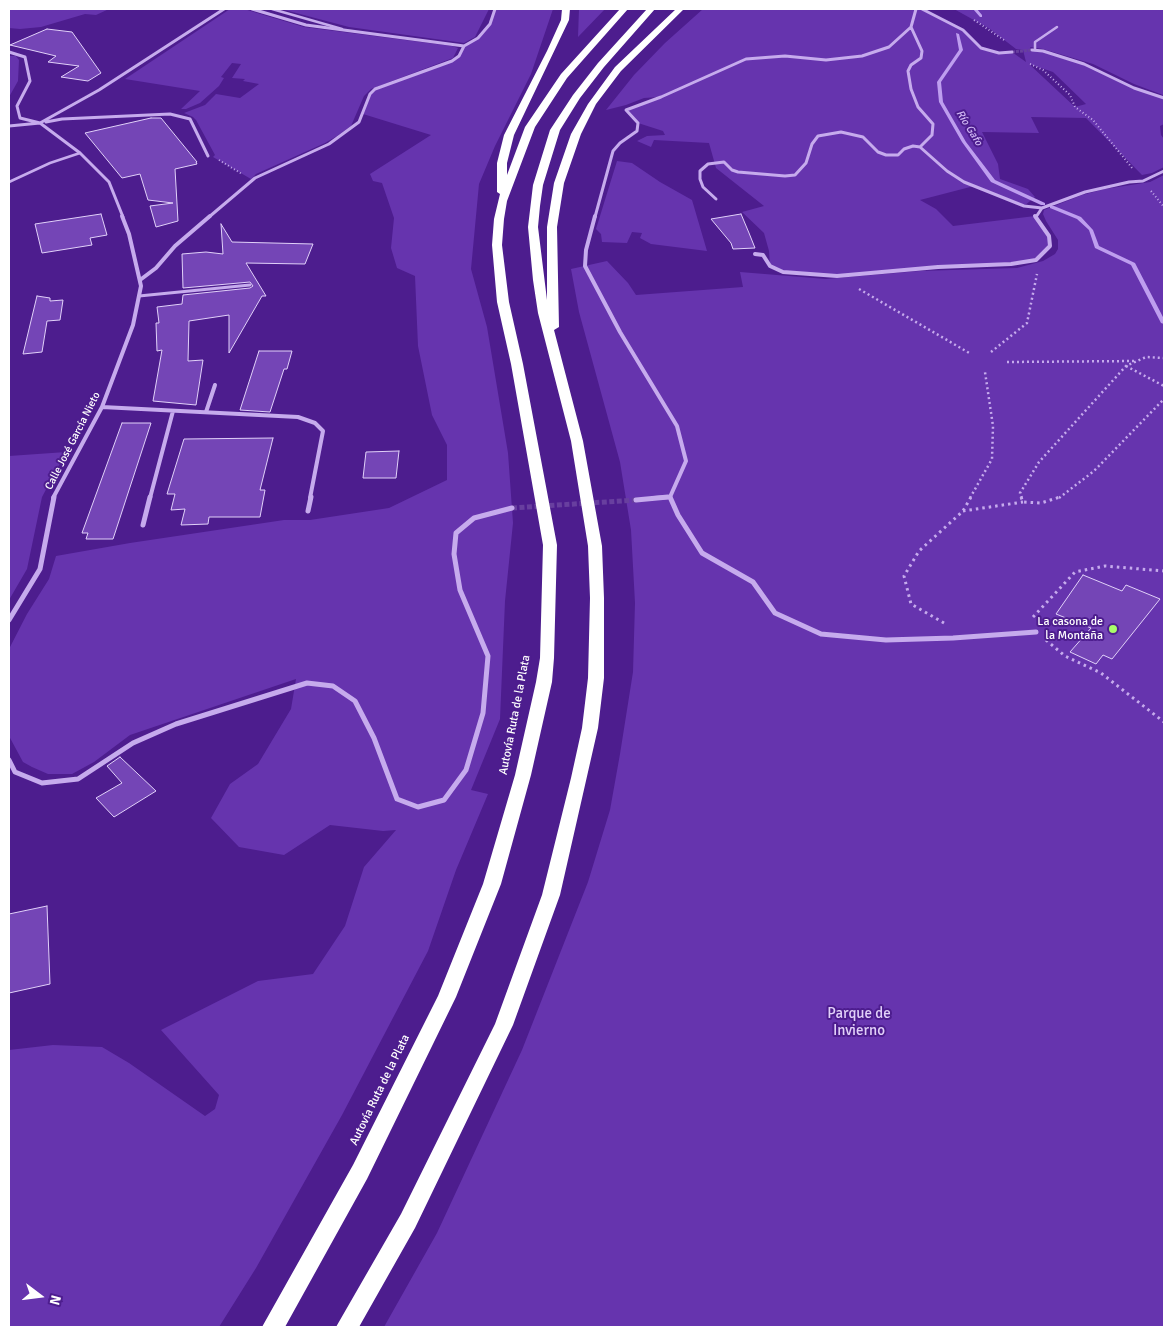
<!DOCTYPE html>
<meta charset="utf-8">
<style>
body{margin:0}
#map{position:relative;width:1173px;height:1336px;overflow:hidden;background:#4d1d8e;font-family:Signika,sans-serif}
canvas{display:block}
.frame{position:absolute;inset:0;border:10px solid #fff;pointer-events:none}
.north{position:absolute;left:15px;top:1271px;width:50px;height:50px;-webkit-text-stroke:4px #4d1d8e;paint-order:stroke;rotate:105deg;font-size:14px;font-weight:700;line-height:20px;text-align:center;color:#fff}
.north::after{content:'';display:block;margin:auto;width:18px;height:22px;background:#fff;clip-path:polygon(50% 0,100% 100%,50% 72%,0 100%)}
</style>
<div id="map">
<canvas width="1173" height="1336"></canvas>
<div class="frame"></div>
<div class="north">N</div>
</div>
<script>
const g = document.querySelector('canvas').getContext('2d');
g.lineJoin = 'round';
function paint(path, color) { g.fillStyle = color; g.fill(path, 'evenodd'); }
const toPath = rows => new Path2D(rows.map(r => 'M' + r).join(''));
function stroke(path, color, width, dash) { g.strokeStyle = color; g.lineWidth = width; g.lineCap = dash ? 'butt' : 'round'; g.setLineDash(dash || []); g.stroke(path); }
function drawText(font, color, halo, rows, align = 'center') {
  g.font = font + ' Signika,sans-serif'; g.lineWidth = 4; g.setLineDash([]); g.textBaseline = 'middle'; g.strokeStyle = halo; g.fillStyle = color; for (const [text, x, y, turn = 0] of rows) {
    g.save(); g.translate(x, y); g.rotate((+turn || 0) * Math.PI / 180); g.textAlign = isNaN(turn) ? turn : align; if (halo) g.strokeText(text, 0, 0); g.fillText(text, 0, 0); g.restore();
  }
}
paint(toPath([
 [9,9,109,9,96,15,85,14,41,27,20,29,9,28],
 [230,9,244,9,304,27,452,46,458,48,453,58,371,89,364,96,351,126,337,136,325,143,256,174,251,179,213,157,215,155,196,120,193,117,184,113,205,105,216,94,240,98,259,84,243,81,245,79,232,78,241,64,232,63,221,77,224,78,219,86,200,103,186,109,181,109,200,91,125,79],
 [281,9,489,9,475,37,464,43,349,27],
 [495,9,553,9,531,74,495,146,479,184,471,269,487,327,508,453,513,523,505,601,500,719,471,790,488,794,456,870,428,951,342,1115,256,1268,219,1327,9,1327,9,1050,53,1045,102,1047,129,1063,205,1116,215,1109,219,1095,161,1030,258,981,313,974,345,926,364,867,396,830,383,831,330,825,284,855,239,847,211,818,230,784,258,764,291,709,296,679,130,735,94,762,72,774,48,774,32,767,23,762,9,736,9,649,27,614,49,579,56,556,130,543,284,520,310,520,389,508,447,480,447,445,432,415,418,346,415,276,397,268,391,248,394,218,382,183,373,181,370,174,431,135,363,114,370,94,375,89,436,67,459,56,464,46,478,38,490,24],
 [579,9,605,9,578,37],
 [703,9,922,9,963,30,981,48,999,53,1012,52,1026,62,1023,50,1016,49,990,29,954,9,1164,9,1163,95,1134,84,1093,64,1043,49,1030,47,1032,50,1043,51,1084,64,1134,88,1164,98,1164,124,1160,126,1161,135,1164,139,1164,167,1152,173,1142,175,1086,118,1031,117,1039,133,982,132,998,164,1000,179,1028,189,1035,197,1024,206,974,186,920,200,936,209,953,226,1035,216,1049,236,1050,246,1036,260,837,276,783,272,770,266,769,251,764,233,742,212,764,206,716,168,709,143,654,140,651,147,637,141,647,136,665,135,663,131,638,123,626,110,659,97,644,98,626,105,606,110,634,75,665,43],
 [1029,64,1053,72,1086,104,1075,107],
 [9,56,16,56,19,60,18,81,9,97],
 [617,161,632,163,660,182,692,200,707,251,651,244,640,238,642,233,632,232,627,243,602,242,601,234,596,229],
 [1164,175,1164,1327,384,1327,437,1233,522,1050,588,882,610,810,620,754,633,672,635,603,631,530,620,462,579,312,571,269,607,261,628,283,636,295,743,287,740,272,826,279,919,271,1017,268,1043,261,1055,254,1058,249,1058,240,1046,221,1043,214,1044,210,1082,195,1105,189,1150,182],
 [66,452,42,497,27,569,9,600,9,456]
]), '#6634ae');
paint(toPath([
 [973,9,977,9,982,15,982,17,980,17,973,9],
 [956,33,959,34,963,50,941,82,943,102,966,142,995,180,1045,203,1045,205,1041,205,991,182,962,142,939,102,937,82,959,50,956,33],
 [1050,206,1054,206,1081,217,1093,230,1099,246,1135,263,1164,319,1164,324,1161,323,1131,265,1095,248,1089,230,1077,219,1050,208,1050,206]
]), '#be9eef');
const building = toPath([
 [47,29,72,32,101,73,88,81,61,77,79,66,48,62,56,56,10,45,47,29],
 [151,118,161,118,197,162,196,162,197,164,175,169,178,221,156,227,150,206,173,203,148,200,140,174,122,178,85,133,151,118],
 [101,214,107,235,90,238,92,245,42,253,35,224,101,214],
 [741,214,749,233,755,248,733,249,731,243,711,219,741,214],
 [221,224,232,242,313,244,305,264,246,263,266,296,262,296,229,353,229,315,189,321,188,361,203,360,196,405,153,401,162,350,157,351,156,323,159,323,157,307,182,304,183,295,250,288,253,286,250,282,183,288,182,254,206,252,223,254,221,224],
 [37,296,50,298,50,301,63,300,60,320,47,321,42,352,23,354,37,296],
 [259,351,292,351,287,369,284,369,270,412,240,410,259,351],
 [122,423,151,423,113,539,86,539,88,533,82,533,122,423],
 [273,438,260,490,265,490,260,517,209,517,208,524,181,525,185,509,171,510,175,494,167,494,184,439,273,438],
 [399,451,396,478,363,478,366,452,399,451],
 [1083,575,1122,591,1126,585,1160,599,1112,659,1103,655,1096,664,1070,652,1091,628,1056,614,1083,575],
 [120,757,156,791,114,817,96,798,122,783,107,766,120,757],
 [47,906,50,984,9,993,9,914,47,906]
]);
paint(building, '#7445b6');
stroke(building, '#e1d1f9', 1);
stroke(toPath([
 [1012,52,1032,50]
]), '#683f9f', 3, [3, 1]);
stroke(toPath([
 [512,508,636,500]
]), '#683f9f', 5, [5, 2.5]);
stroke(toPath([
 [974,20,1004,40],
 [1030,64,1043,70,1070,95,1075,107,1093,120,1133,169],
 [219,160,242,174],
 [1151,191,1164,207]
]), '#c6abed', 2, [1, 2.5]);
stroke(toPath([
 [859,289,971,354],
 [991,352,1027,323,1037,274],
 [1007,362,1136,361],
 [1126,366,1164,386],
 [970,498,992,459,993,426,985,372],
 [1022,498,1020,493,1039,462,1126,366,1146,357,1164,358],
 [1059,498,1094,471,1164,399]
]), '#c6abed', 2.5, [2, 3]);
stroke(toPath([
 [1021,497,1023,502,1041,503,1060,497],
 [963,511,1023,502],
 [1033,617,1075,572,1105,566,1164,571],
 [944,623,911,604,904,576,919,551,963,511,971,497],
 [1046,640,1065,656,1101,673,1164,722]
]), '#c6abed', 3, [2.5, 4]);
stroke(toPath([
 [272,9,342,29],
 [1035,50,1035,42,1057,27],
 [9,182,50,163,80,153]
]), '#c6abed', 2.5);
stroke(toPath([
 [139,296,250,285]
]), '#c6abed', 3);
stroke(toPath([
 [252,9,306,25,464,46,478,38,490,24,495,9],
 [922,9,963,30,981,48,999,53,1012,52],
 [911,27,922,51,921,58,911,65,908,71,911,89,918,107,933,124,932,135,920,147],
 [1032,50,1043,51,1084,64,1134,88,1164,98],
 [9,52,25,57,30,81,17,106,20,118,40,123,99,90,224,9],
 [46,122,62,119,170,114,190,119,208,156],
 [9,126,40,123,80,153,109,182,123,217],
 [716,199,703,187,700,179,700,171,708,164,724,162,732,170,738,172,785,176,795,175,806,163,812,144,818,136,841,132,863,137,878,152,886,155,898,155,904,149,913,146,920,147,947,171,964,182,1024,206,1042,208],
 [209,217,255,178,329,144,359,122,370,94,375,89,452,61,459,56,464,46],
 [595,217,613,151,620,143,637,131,638,123,626,110,661,97,746,59,785,56,826,60,862,56,889,47,911,27,916,9],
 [1036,217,1042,208,1085,192,1129,182,1143,181,1164,171]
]), '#c6abed', 3);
stroke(toPath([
 [595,216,586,250,585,266,620,332,677,426,686,461,670,497],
 [755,254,763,255,770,266,783,272,837,276,938,267,1011,264,1036,260,1050,246,1049,236,1035,216],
 [140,280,156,268,175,246,210,216],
 [102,407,298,417,315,423,323,431,310,498],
 [206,412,215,385],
 [53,498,102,407,133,325,141,286,129,234,122,216],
 [150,498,173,411],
 [654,498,670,497]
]), '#c6abed', 4);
stroke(toPath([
 [670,497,678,515,702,553,753,582,775,613,821,634,886,640,953,638,1036,632],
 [636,500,668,497],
 [308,511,311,497],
 [143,525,150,497],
 [9,620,40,569,54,497],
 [9,760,15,772,42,783,78,779,133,743,176,724,307,683,333,686,355,701,374,738,397,799,418,807,444,800,466,770,483,713,488,656,460,590,454,554,456,533,474,518,512,508]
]), '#c6abed', 5);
paint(toPath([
 [562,9,570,9,569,20,514,135,507,163,507,175,525,127,561,74,620,9,628,9,567,78,535,127,507,201,504,219,502,245,509,302,523,364,557,545,554,658,552,682,531,775,501,884,456,997,367,1179,285,1327,262,1327,353,1165,438,996,483,884,515,775,536,682,540,658,543,545,511,364,497,302,492,245,494,219,500,194,497,192,497,163,504,135,547,51,561,20,562,9],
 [647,9,655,9,604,67,580,98,560,130,543,185,540,206,538,227,547,300,547,227,554,183,571,134,588,104,615,67,676,9,684,9,621,71,596,104,581,134,564,183,557,227,559,327,554,330,583,441,602,546,604,598,604,678,598,728,560,895,513,1025,415,1228,359,1327,336,1327,401,1214,495,1024,542,895,571,778,582,728,588,678,590,598,588,546,571,441,538,313,533,280,528,227,533,185,550,130,573,95,598,63,647,9]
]), '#fff');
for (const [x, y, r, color] of [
 [1113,629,5,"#a9fd6a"]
]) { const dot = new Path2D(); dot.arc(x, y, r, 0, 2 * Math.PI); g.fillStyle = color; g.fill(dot); stroke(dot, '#4d1d8e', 2); }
drawText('italic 11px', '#d0b7f4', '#4d1d8e', [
 ["Río Gafo",969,128,58]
]);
drawText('11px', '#fff', '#4d1d8e', [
 ["Calle José García Nieto",73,441,-63]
]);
drawText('12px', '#fff', '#4d1d8e', [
 ["La casona de",1103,622],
 ["la Montaña",1103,636]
], 'right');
drawText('12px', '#fff', '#4d1d8e', [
 ["Autovía Ruta de la Plata",515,715,-79],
 ["Autovía Ruta de la Plata",380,1090,-64]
]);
drawText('15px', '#e1d1f9', '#4d1d8e', [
 ["Parque de",859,1014],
 ["Invierno",859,1031]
]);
</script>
